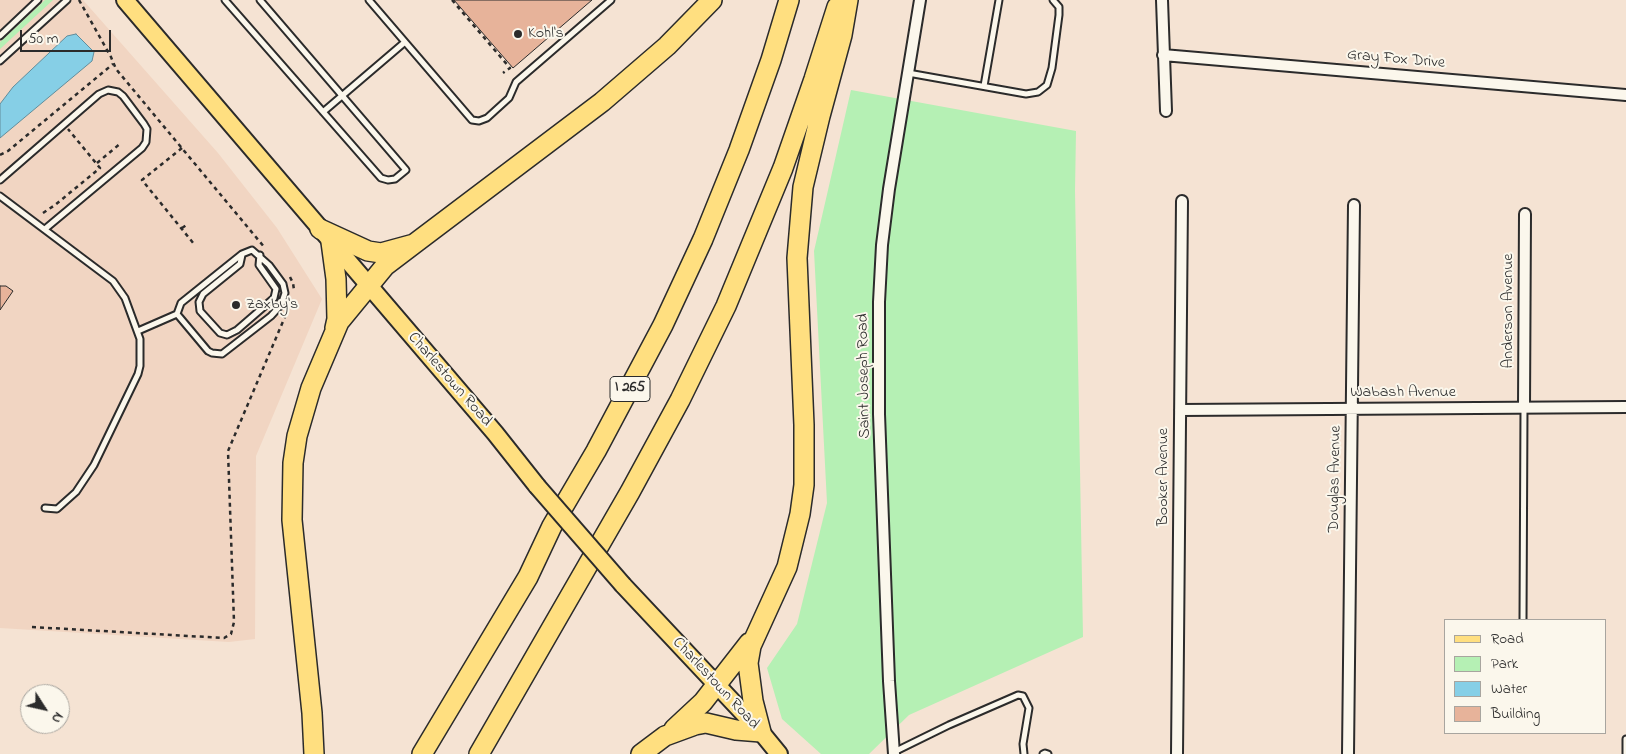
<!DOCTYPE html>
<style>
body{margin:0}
#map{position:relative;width:1626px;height:754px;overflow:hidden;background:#f5e3d3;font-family:"Indie Flower",sans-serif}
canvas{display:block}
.legend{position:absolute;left:1444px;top:619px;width:162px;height:115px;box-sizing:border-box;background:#fbf7ec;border:1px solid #a8a59f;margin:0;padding:6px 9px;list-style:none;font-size:15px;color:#2b2b2b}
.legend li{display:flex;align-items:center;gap:10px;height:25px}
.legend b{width:25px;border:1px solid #a8a59f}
.north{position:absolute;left:20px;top:684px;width:50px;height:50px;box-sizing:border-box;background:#fbf7ec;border:1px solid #a8a59f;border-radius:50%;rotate:125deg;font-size:14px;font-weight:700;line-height:20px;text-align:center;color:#2b2b2b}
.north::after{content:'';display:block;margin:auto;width:18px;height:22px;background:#2b2b2b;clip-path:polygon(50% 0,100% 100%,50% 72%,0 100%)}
.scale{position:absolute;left:20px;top:30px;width:91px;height:22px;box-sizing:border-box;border:2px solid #2b2b2b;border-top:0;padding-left:6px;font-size:15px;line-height:18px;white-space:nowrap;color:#2b2b2b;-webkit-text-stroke:4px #fbf7ec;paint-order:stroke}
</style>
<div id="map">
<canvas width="1626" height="754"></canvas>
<ul class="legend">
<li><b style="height:6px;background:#ffdf80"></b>Road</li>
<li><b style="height:14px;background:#b5f0b4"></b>Park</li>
<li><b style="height:14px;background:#86cfe6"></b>Water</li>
<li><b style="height:14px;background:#e7b39a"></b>Building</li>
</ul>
<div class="north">N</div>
<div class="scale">50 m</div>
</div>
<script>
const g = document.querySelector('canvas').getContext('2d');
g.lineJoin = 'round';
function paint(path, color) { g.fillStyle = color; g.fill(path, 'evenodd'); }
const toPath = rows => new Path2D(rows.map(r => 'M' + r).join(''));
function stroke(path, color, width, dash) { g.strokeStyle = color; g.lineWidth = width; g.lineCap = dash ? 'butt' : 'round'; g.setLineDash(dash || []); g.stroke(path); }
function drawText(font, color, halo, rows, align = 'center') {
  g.font = font + ' "Indie Flower",sans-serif'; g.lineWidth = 4; g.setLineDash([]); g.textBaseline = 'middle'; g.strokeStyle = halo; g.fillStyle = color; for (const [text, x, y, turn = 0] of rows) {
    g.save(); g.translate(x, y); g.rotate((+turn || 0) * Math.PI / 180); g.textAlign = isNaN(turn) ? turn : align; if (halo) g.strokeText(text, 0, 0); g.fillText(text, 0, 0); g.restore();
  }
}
paint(toPath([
 [0,0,83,0,218,153,277,228,322,299,256,456,255,639,229,642,0,628]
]), '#f1d5c2');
paint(toPath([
 [45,0,53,0,0,49,0,42],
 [851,90,1076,131,1075,191,1083,637,909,715,869,754,821,754,782,719,767,668,797,624,827,503,814,251]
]), '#b5f0b4');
const water = toPath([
 [76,34,94,52,92,61,0,138,0,104,13,87,67,36,76,34]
]);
paint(water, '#86cfe6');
stroke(water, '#628d9b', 1);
const building = toPath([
 [454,0,592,0,513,68,454,0],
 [0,286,6,286,13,291,0,310,0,286]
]);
paint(building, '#e7b39a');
stroke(building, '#2b2b2b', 1);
const service = toPath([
 [225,0,381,178,388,180,395,179,406,170,260,0],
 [369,0,472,120,479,121,487,118,509,98,516,82,611,0],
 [0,36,38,0],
 [0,61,67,0],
 [908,73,1026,94,1038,92,1047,85,1052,68,1059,15,1059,7,1053,0],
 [984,86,999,0],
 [323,112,405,42],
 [0,180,99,94,108,90,118,92,123,96,144,124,147,129,146,142,142,148,45,229],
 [0,196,113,281,125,298,140,339,140,366,138,374,94,465,76,492,57,509,45,508],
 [242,255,240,264,203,294,199,302,200,311,220,333,227,335,237,330,274,298,276,289,259,265,260,255],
 [138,331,177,314,181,303,242,254,252,250,269,265,283,284,285,293,281,305,271,316,222,354,212,353,208,351,177,314],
 [1523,620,1524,408],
 [894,752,949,725,1018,695,1023,696,1029,708,1023,744,1024,754],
 [1043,754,1045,753,1048,754],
 [1626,754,1626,739]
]);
const minor = toPath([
 [1162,0,1166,111],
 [1163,55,1626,95],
 [1524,407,1525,214],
 [1180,410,1626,407],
 [894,754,889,681,879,414,879,302,882,245,889,189,920,0],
 [1177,754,1182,201],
 [1348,754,1354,205]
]);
const primary = toPath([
 [125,0,495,433,537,486],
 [623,585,761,732,779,754]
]);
const motorway = toPath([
 [320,229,368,251,381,253,414,244,602,102,667,46,712,0],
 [331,242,336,279,337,319,335,328],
 [674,729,703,702,749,643],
 [314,754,312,713,292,520,293,463,297,436,311,388,339,322,385,266,414,244],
 [422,754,528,577,552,526,596,451,663,325,703,239,739,150,771,60,789,0],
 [479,754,630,492,680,400,726,306,783,168,814,79,837,7],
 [641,754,665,736,695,725,706,723,736,730,761,732,753,701,748,663,751,646,787,567,800,514,804,485,804,425,797,258,803,187,820,116,842,35,848,0]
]);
stroke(service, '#2b2b2b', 9);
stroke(minor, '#2b2b2b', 14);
stroke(primary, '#2b2b2b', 20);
stroke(motorway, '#2b2b2b', 22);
stroke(toPath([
 [79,0,111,57,116,69,265,248],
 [452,0,510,68,503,73],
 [182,148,142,180,194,244],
 [0,155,8,151,113,64],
 [97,163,121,143],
 [43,213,55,205,100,168,68,129],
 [182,228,188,224],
 [290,277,293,283,294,290],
 [32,627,224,638,231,634,234,622,228,451,287,312]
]), '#2b2b2b', 2.5, [4, 4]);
stroke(service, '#fbf7ec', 5);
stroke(minor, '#fbf7ec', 10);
stroke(primary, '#ffdf80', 16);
stroke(motorway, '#ffdf80', 19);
const primaryBridge = toPath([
 [537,486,623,585]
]);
stroke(primaryBridge, '#2b2b2b', 20, []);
stroke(primaryBridge, '#ffdf80', 16);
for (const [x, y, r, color] of [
 [518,34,5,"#2b2b2b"],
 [236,305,5,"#2b2b2b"]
]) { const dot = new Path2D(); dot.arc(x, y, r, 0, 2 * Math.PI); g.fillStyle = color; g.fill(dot); stroke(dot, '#fbf7ec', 2); }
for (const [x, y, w] of [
 [630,389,40]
]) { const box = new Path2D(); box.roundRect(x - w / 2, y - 12.5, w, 25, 4); g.fillStyle = '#fbf7ec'; g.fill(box); stroke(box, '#2b2b2b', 1); }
drawText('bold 15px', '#2b2b2b', null, [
 ["I 265",630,389]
]);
drawText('16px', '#2b2b2b', '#fbf7ec', [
 ["Kohl's",528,34],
 ["Zaxby's",246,305]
], 'left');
drawText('16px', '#2b2b2b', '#fbf7ec', [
 ["Gray Fox Drive",1396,60,5],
 ["Anderson Avenue",1509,311,-90],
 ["Saint Joseph Road",865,376,-91],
 ["Charlestown Road",449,380,49],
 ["Wabash Avenue",1403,393],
 ["Booker Avenue",1164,477,-90],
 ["Douglas Avenue",1336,479,-89],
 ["Charlestown Road",715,684,47]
]);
</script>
